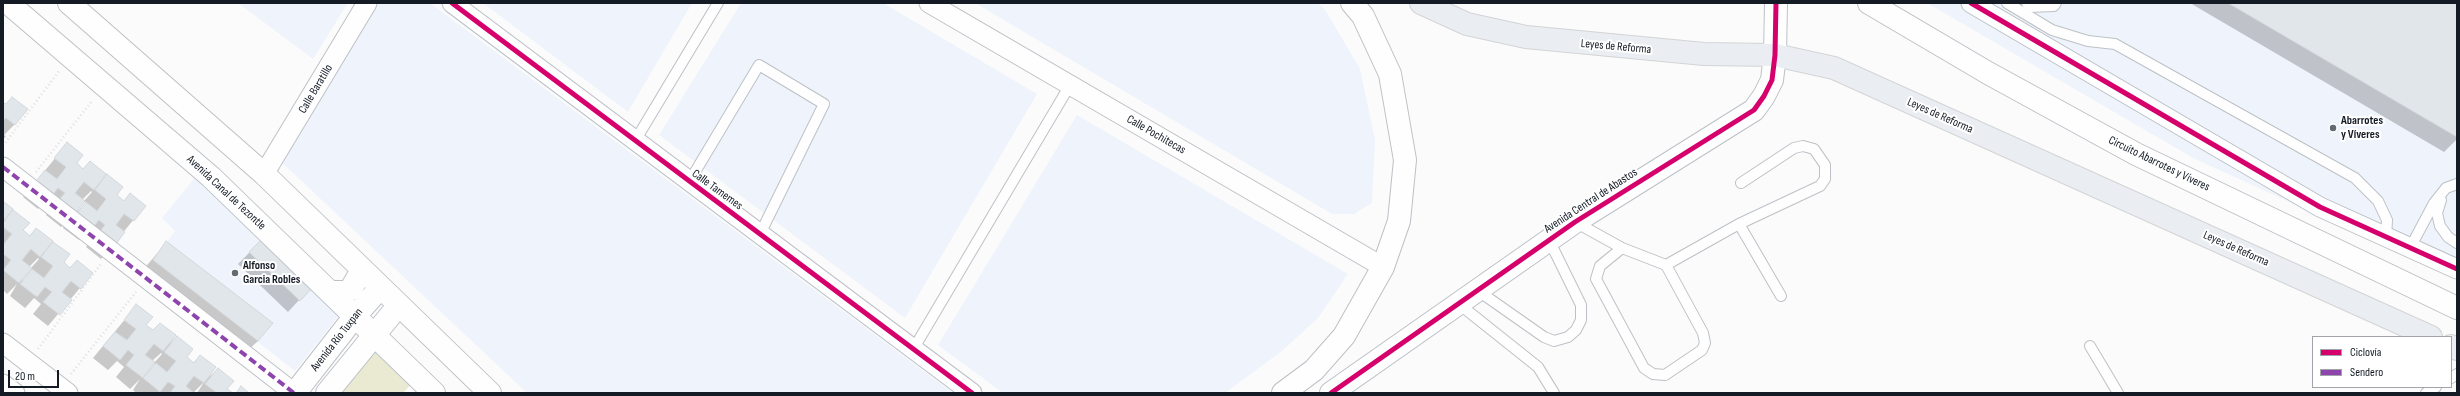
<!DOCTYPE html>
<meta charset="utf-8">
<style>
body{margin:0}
#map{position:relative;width:2460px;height:396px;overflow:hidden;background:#fbfbfb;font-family:"Sofia Sans Condensed",sans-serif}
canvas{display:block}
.frame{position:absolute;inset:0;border:4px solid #141b25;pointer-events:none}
.legend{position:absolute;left:2312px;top:336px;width:140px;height:52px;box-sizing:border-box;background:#fff;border:1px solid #a1a4a8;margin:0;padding:5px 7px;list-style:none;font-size:12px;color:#141b25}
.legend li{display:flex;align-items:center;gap:8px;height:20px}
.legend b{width:20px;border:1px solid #a1a4a8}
.scale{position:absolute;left:8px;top:370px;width:51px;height:18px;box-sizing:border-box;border:2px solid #141b25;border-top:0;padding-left:5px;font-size:12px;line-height:14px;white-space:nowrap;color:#141b25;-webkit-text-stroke:3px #fff;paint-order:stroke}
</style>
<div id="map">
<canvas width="2460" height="396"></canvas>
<div class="frame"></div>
<ul class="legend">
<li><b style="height:5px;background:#d6006c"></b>Ciclovía</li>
<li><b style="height:5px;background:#8e44ad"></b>Sendero</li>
</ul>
<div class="scale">20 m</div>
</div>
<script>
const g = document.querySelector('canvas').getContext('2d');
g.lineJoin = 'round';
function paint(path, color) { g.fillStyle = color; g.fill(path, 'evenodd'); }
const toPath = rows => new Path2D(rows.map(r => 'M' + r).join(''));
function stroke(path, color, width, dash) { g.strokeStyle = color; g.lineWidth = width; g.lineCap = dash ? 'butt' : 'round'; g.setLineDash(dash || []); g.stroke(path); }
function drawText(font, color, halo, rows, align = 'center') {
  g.font = font + ' "Sofia Sans Condensed",sans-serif'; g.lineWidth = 4; g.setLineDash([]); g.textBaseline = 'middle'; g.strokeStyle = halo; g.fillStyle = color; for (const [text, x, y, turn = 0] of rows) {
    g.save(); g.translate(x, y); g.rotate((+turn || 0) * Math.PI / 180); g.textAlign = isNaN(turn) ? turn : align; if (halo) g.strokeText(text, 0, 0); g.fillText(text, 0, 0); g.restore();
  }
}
paint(toPath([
 [238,3,348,3,313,59],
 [372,3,430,3,953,393,527,393,277,158],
 [483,3,692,3,628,112],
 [741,3,883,3,1037,94,905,318,659,135],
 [975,3,1318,3,1326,11,1360,69,1375,140,1372,203,1354,214,1332,214],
 [1927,3,2457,3,2457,279,2193,158],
 [1077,115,1348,274,1318,318,1282,351,1225,393,1003,393,938,345],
 [196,176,342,312,295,371,153,260,175,231,162,218]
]), '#eff4fc');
paint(toPath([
 [371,343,412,383,403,393,333,393]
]), '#eaead3');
paint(toPath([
 [2190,3,2457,3,2457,139,2444,152],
 [12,98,15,124,4,135,6,136,3,140,3,104,5,105],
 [67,144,75,164,98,185,107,176,116,196,123,202,130,194,145,206,101,259,86,247,94,237,88,231,79,240,63,228,70,218,61,227,46,215,54,205,47,199,38,209,23,197],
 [91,191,92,192,84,201,82,200],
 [83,201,86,203,76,213,75,212],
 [3,202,5,219,13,211,22,231,29,236,37,229,44,253,54,243,62,263,70,268,77,261,80,288,48,326,33,314,41,304,34,298,25,308,10,296,17,284,7,294,3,290],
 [38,258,39,259,31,268,29,267],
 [30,268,32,270,23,280,22,279],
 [264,238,313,285,288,312,238,264],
 [166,243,258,341,246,352,142,271],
 [136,306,145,325,166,346,177,337,185,357,193,363,200,356,204,381,218,369,226,389,231,393,197,393,204,382,193,393,136,393,133,390,140,379,130,389,116,377,124,367,117,361,108,370,93,358],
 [161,353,162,354,154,363,152,361],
 [153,363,155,365,146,374,145,373]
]), '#0003');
const building = toPath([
 [2228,3,2457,3,2457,137,2228,3],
 [12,97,28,109,15,125,6,118,3,121,3,103,6,104,12,97],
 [67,142,83,155,77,163,83,169,90,161,106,174,94,190,84,182,75,193,85,201,73,216,56,203,65,193,58,188,50,198,33,185,45,170,57,179,66,167,54,158,67,142],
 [107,174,123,187,117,195,124,201,130,193,146,206,134,221,124,214,116,225,125,232,113,248,97,235,105,225,99,220,91,230,74,217,86,202,97,211,106,199,95,190,107,174],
 [3,201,13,209,3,221,3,201],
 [13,210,30,223,23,230,30,236,36,228,53,241,40,257,31,249,22,260,32,268,19,283,3,270,11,260,5,255,3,257,3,245,12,234,3,227,3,223,13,210],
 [264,237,315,285,300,301,249,252,264,237],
 [166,241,273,323,258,341,153,260,166,241],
 [53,242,70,254,64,262,70,268,77,260,93,273,81,289,71,281,62,292,72,300,60,315,43,302,52,292,45,287,37,297,20,284,32,269,44,278,53,266,41,257,53,242],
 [136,304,153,317,146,325,153,330,160,323,176,335,163,351,154,344,145,355,155,362,143,378,126,365,134,355,128,350,120,360,103,346,115,332,127,340,136,329,124,320,136,304],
 [177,336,193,349,187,357,194,363,200,355,216,367,204,383,194,376,186,386,194,393,170,393,175,386,168,382,160,392,143,378,156,363,167,372,176,361,164,352,177,336],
 [218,368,234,381,227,389,233,393,217,393,205,384,218,368],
 [241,386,249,393,236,393,241,386]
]);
paint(building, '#e1e6eb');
stroke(building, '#d4d8dd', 1);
const lane = toPath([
 [2007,3,2052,30,2088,41,2115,44,2355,178,2378,201,2387,220,2386,238],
 [2027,3,2029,7,2054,6,2056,3],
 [635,141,718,3],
 [689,182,759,65,824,104,760,234],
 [2441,200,2437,213,2440,226,2448,237,2457,243],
 [1575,222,1622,248,1666,265,1739,224,1820,186,1825,179,1825,165,1814,149,1803,146,1794,148,1741,183],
 [1739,224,1781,296],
 [1622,248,1600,266,1596,279,1644,368,1653,374,1665,375,1702,350,1705,343,1703,333,1666,265],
 [2410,248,2434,203,2446,188,2457,184],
 [1477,290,1544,337,1554,341,1568,337,1576,330,1581,320,1581,305,1549,240],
 [1459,304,1538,367,1554,393],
 [2090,346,2118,393],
 [914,348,1070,85],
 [2451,378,2457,374],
 [2426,393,2436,387]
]);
const street = toPath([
 [452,3,972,393],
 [929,3,1383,267],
 [1971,3,2320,207,2457,269],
 [3,167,294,393],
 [264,174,367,3],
 [3,343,68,393],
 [3,384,15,393]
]);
const secondary = toPath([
 [8,3,211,177,434,393],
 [69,3,264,174,490,393],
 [1869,3,1988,73,2136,154,2457,308],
 [331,292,345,292,351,289,362,270],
 [295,393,355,316,380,288],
 [327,393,398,306],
 [1283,393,1314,370,1344,336,1383,267,1399,221,1405,160,1390,74,1363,16,1352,3],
 [1331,393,1575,222,1754,110,1764,96,1772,80,1775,55,1776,3]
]);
const primary = toPath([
 [1421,3,1467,24,1526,37,1704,54,1775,55,1834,68,2431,337],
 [2451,346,2457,349]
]);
stroke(lane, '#bdc1c6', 12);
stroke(street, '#bdc1c6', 21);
stroke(secondary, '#bdc1c6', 24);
stroke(primary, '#d3d4d6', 24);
stroke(toPath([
 [3,146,59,71],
 [36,172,92,101],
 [38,349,101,264],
 [71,374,136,292]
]), '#dfdfdf', 2.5, [1, 3]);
stroke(lane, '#fefefe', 10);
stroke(street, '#fefefe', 19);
stroke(secondary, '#fefefe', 22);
stroke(primary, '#eaedf2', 22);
stroke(toPath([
 [3,167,294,393]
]), '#8e44ad', 4, [8, 4]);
stroke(toPath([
 [452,3,972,393],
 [1971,3,2320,207,2457,269],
 [1331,393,1575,222,1754,110,1764,96,1772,80,1775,55,1776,3]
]), '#d6006c', 5);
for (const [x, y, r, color] of [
 [2333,128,4,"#656970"],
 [235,273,4,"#656970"]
]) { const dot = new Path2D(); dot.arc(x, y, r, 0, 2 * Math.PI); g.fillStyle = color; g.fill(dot); stroke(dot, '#fff', 1.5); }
drawText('12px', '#141b25', '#fff', [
 ["Leyes de Reforma",1616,47,5],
 ["Calle Baratillo",316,89,-59],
 ["Leyes de Reforma",1940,116,24],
 ["Calle Pochitecas",1156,135,30],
 ["Circuito Abarrotes y Víveres",2159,164,26],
 ["Calle Tamemes",717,190,36],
 ["Avenida Canal de Tezontle",226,193,43],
 ["Avenida Central de Abastos",1591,201,-33],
 ["Leyes de Reforma",2236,249,24],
 ["Avenida Río Tuxpan",337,340,-52]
]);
drawText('bold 12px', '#141b25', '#fff', [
 ["Abarrotes",2341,121],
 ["y Víveres",2341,135],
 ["Alfonso",243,266],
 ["Garcia Robles",243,280]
], 'left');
</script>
